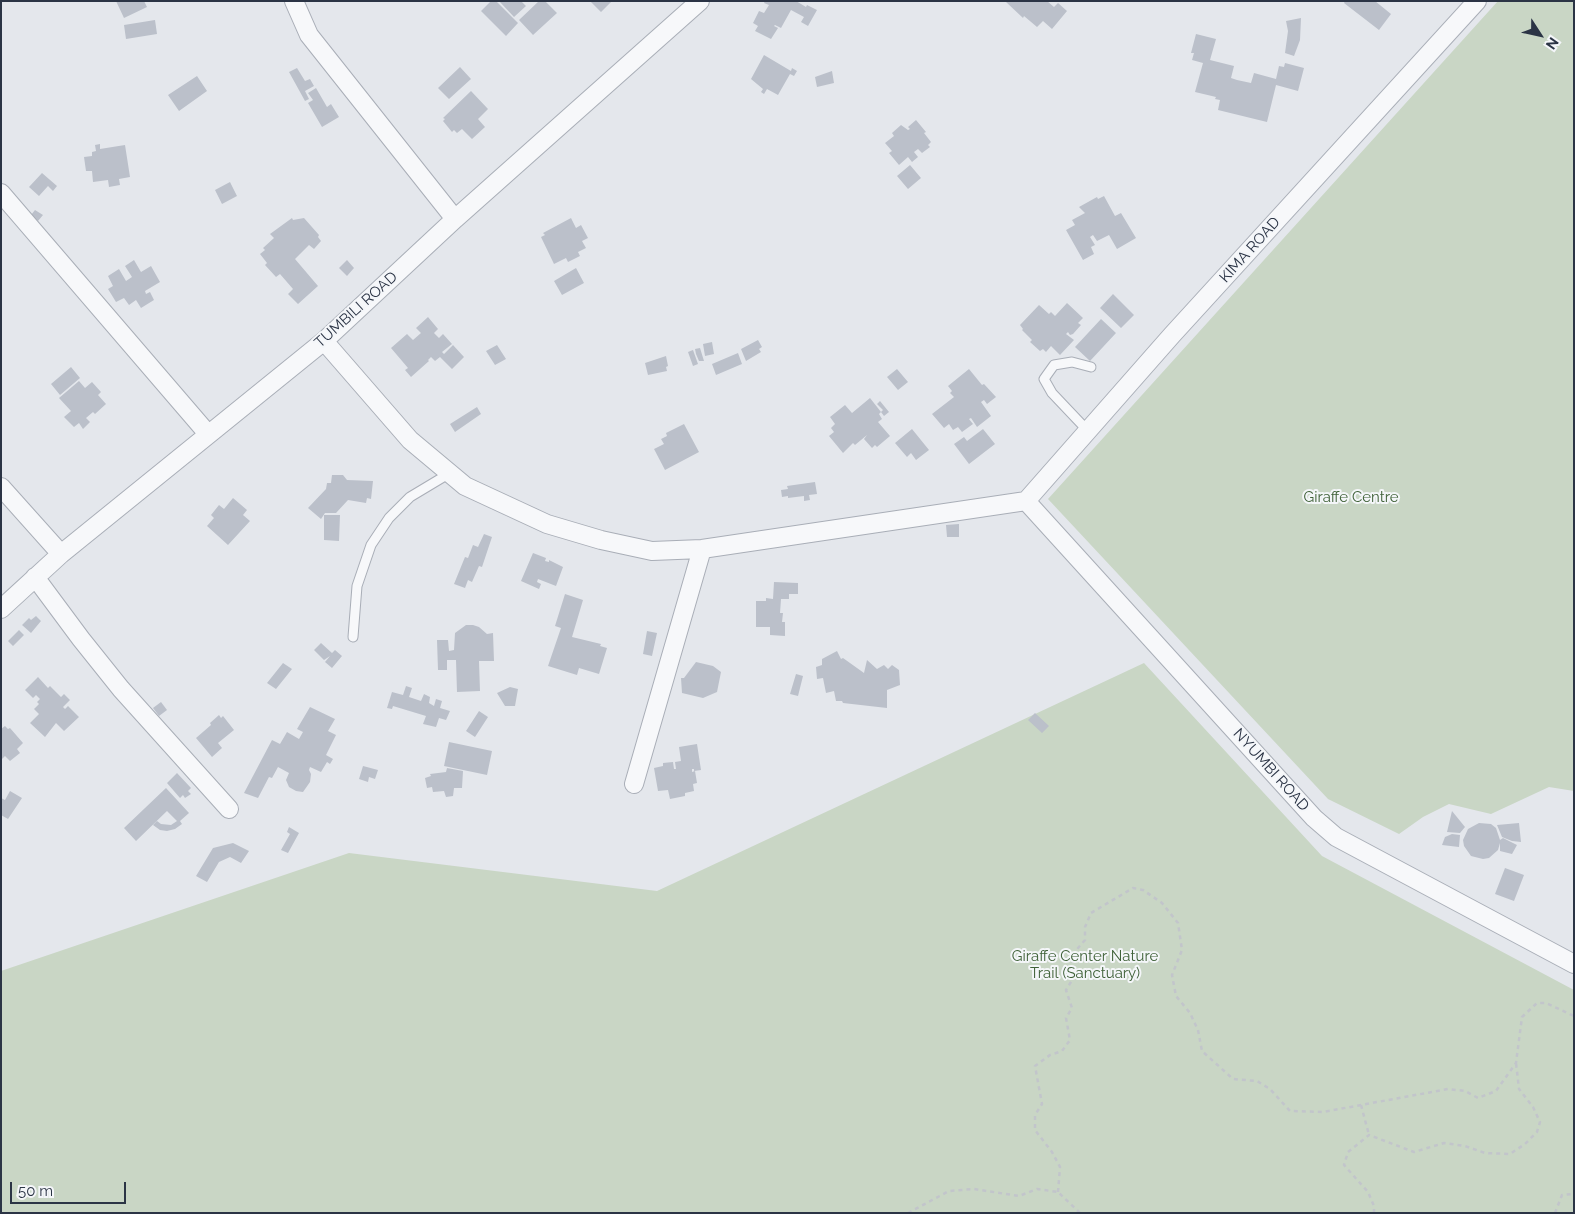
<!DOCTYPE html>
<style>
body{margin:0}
#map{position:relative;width:1575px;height:1214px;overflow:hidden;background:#e4e7ec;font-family:Raleway,sans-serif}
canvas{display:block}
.frame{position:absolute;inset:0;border:2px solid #2b3445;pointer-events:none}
.north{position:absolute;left:1515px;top:10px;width:50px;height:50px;-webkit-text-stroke:4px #f4f6f9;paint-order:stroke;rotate:125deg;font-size:14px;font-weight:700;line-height:20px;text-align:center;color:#2b3445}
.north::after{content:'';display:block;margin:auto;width:18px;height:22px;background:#2b3445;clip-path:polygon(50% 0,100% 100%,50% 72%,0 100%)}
.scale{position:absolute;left:10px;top:1182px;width:116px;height:22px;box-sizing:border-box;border:2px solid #2b3445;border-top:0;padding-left:6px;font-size:15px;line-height:18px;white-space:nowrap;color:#2b3445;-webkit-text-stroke:4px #f4f6f9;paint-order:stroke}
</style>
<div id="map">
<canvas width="1575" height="1214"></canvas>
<div class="frame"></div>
<div class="north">N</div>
<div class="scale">50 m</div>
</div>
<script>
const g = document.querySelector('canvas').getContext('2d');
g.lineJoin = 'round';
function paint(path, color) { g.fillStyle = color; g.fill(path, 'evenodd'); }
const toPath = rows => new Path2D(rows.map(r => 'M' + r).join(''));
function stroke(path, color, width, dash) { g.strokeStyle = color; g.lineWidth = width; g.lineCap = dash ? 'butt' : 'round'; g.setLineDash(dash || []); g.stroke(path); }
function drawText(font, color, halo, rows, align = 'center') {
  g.font = font + ' Raleway,sans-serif'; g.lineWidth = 4; g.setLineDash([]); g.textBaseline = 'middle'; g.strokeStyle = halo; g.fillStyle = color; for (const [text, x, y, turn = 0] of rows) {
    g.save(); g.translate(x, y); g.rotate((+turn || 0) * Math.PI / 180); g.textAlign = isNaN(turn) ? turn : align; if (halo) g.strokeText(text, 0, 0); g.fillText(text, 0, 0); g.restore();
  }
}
paint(toPath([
 [1498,1,1574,1,1574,791,1549,787,1491,814,1449,804,1423,817,1399,834,1328,799,1048,499],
 [1144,663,1322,856,1574,990,1574,1213,1,1213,1,971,349,853,657,891]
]), '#c9d6c5');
paint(toPath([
 [116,1,144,1,147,7,124,18],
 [491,1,496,1,518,23,506,36,481,11],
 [499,1,521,1,526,6,514,17],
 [539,1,545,1,557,13,533,35,519,20],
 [590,1,612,1,601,12],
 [765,1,796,1,806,7,807,5,817,10,808,26,801,22,804,17,791,10,781,28,775,25,774,26,778,28,771,39,755,31,758,26,753,23,759,11,764,13,769,5,764,3],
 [1007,1,1047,1,1054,7,1058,3,1067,11,1052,29,1043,21,1037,27,1024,16,1023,18,1006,2],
 [1345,1,1375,1,1391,14,1379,30,1344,3],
 [1301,18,1300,40,1294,56,1285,53,1288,31,1286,21],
 [155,20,157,34,126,39,124,25],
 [1196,34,1216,39,1210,60,1234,66,1231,78,1237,80,1251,83,1254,73,1276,79,1279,66,1284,67,1285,63,1304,68,1298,91,1276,85,1267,122,1218,110,1220,100,1215,99,1216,97,1195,92,1203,63,1192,60,1194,53,1191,53],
 [764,55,791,71,792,68,797,71,794,76,790,74,778,95,767,89,764,94,761,92,763,89,751,79],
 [460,67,471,79,449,99,438,88],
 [297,68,305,81,310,79,314,86,305,91,309,99,305,101,289,72],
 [832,71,834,83,817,87,815,77],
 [197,76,207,91,179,111,168,95],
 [316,88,327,107,331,104,339,117,322,127,308,103,313,100,308,93],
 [471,91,488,109,478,119,485,127,472,139,462,129,457,133,454,130,452,132,443,121,445,119,443,118],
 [916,120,926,132,924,133,931,142,928,145,930,147,922,153,918,149,914,152,918,157,912,162,908,157,899,165,889,153,892,151,885,143,894,136,892,133,901,125,908,130,910,129,908,127],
 [100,144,100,149,125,145,130,177,119,179,120,185,109,187,108,180,93,182,92,171,86,171,84,157,92,156,92,152,96,151,95,145],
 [910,165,921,178,908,189,897,176],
 [42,173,57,186,53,191,48,186,39,196,29,187],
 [230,182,237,196,222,204,215,190],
 [1104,196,1115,216,1121,213,1136,238,1117,249,1109,235,1097,241,1093,235,1090,237,1095,245,1091,247,1094,254,1083,260,1066,230,1075,225,1072,220,1085,213,1079,207,1097,197,1098,199],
 [35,210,43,215,38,221,31,215],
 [292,218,293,220,304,218,319,235,318,237,321,241,314,249,309,245,295,259,318,286,298,304,288,294,293,289,280,274,276,277,265,265,267,263,260,254,265,250,263,248,274,238,270,234],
 [571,218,576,228,581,225,588,238,582,241,586,248,578,252,580,256,568,262,566,258,554,264,541,237,545,235,543,233],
 [134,260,141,272,151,266,160,282,145,291,146,294,150,292,154,300,141,308,136,300,129,305,124,298,116,302,108,289,113,286,108,276,119,269,126,281,132,277,125,266],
 [347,260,354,268,347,276,339,268],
 [576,268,584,283,562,295,554,281],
 [1113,294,1134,315,1121,328,1100,308],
 [1067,303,1083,318,1078,323,1081,325,1073,334,1070,335,1068,332,1066,334,1074,340,1060,355,1051,346,1046,352,1043,349,1040,351,1030,342,1032,340,1022,330,1023,329,1020,325,1039,305,1049,314,1051,312,1055,316],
 [428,317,438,329,434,333,439,338,443,334,452,344,442,352,444,354,453,345,464,357,452,369,440,357,435,361,431,357,428,360,429,361,411,377,405,370,408,368,391,348,407,334,413,340,421,333,416,328],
 [1101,319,1116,333,1090,361,1075,347],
 [758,340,762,347,759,349,761,352,746,361,741,349],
 [712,342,714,354,705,356,703,344],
 [497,345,506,359,495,365,486,351],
 [700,348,704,361,699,361,696,354,695,349],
 [693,350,698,364,693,366,688,352],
 [738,353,742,364,716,375,712,364],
 [666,356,668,366,666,367,667,371,648,375,645,363],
 [71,367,80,378,60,395,51,384],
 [897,369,908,382,898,390,887,377],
 [969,369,982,385,984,384,996,397,987,404,984,400,981,402,991,416,977,427,971,418,969,419,973,424,962,432,958,427,953,430,949,424,944,428,932,414,954,397,950,393,952,391,948,386],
 [79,381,85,388,92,382,101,392,98,395,106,404,95,414,93,412,86,418,90,422,83,429,79,423,74,427,64,417,71,411,59,398],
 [870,398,881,412,883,410,877,404,880,401,889,412,884,416,881,412,879,414,882,419,878,422,890,436,877,447,875,445,872,448,864,439,867,435,855,445,853,443,843,453,829,436,834,432,831,428,835,424,830,417,845,405,852,413],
 [477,407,481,414,455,432,450,424],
 [684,424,699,452,665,470,654,449,664,444,661,439,667,436,666,433],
 [912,429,929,450,916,460,911,453,907,457,895,443],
 [983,429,995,444,969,464,954,444,964,437,967,441],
 [332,475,343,475,347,480,373,481,371,499,367,498,366,503,348,500,336,513,325,513,321,519,308,508,326,489,327,483,331,483],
 [815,482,817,494,809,495,810,500,804,501,804,496,788,498,788,496,782,497,781,490,788,489,787,486],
 [233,498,247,510,243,515,250,521,228,545,207,526,214,518,211,515,219,505,224,509],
 [324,515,340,515,339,541,324,540],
 [959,524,959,537,947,537,946,525],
 [484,534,492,537,482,567,479,566,472,582,468,580,465,588,454,584,465,557,468,558,473,545,478,547],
 [533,553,546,558,545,561,549,562,549,560,563,567,556,586,538,579,537,582,541,584,539,589,521,581],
 [774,582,798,583,798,594,789,594,789,599,781,599,780,613,783,613,782,622,785,622,785,636,770,635,770,627,756,627,756,601,766,601,766,598,773,599],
 [565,594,583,600,572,637,601,644,600,646,607,648,599,674,579,668,577,675,548,666,561,628,555,626],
 [36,616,41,621,31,633,22,625,29,618,31,620],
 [466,625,473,625,479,627,487,634,493,633,494,661,479,661,480,691,457,692,456,660,447,660,447,670,438,670,437,640,448,640,449,651,454,650,455,633],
 [19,630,24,635,13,646,8,641],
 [647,631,657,633,652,656,643,654],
 [321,643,332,653,335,650,342,656,332,668,325,662,330,656,324,660,314,650],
 [837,651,841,659,843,658,864,673,867,660,877,669,884,665,888,669,892,665,899,670,900,685,887,690,887,708,843,703,842,701,836,701,834,691,826,693,823,678,817,679,816,667,822,665,822,659],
 [696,662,713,666,721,672,717,692,703,698,682,693,681,678,684,678],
 [283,663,292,669,276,689,267,683],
 [796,674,803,676,798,696,790,694],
 [38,677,48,688,50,686,61,697,64,694,70,700,63,707,65,709,68,706,79,717,64,731,56,723,45,737,30,723,39,714,34,709,39,704,37,702,40,699,36,695,33,698,25,690],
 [406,686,412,688,409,697,421,701,424,694,430,697,429,703,434,706,436,699,442,701,440,708,450,711,446,720,439,718,436,727,423,724,426,716,393,706,392,709,387,708,392,692,403,695],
 [510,687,518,689,515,706,505,706,497,693],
 [161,702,167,710,159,716,153,708],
 [310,707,335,719,328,731,336,735,326,755,333,759,330,764,327,762,321,772,310,767,309,770,311,774,310,782,303,792,296,791,289,787,286,780,289,773,278,767,272,778,269,777,258,798,244,793,272,740,280,744,287,732,299,739,303,732,297,729],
 [479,711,488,717,475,737,466,731],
 [1035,713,1049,726,1042,733,1028,720],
 [219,715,221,718,223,716,234,730,218,743,222,748,212,757,196,738,211,725,210,723],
 [5,726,8,729,10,728,23,743,17,749,20,753,10,761,5,756,1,760,1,729],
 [449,742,492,751,487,775,444,766],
 [697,744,701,770,694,771,694,769,692,769,692,772,695,771,697,783,693,784,694,791,685,793,685,796,670,799,668,790,658,791,654,768,663,766,663,763,673,762,674,769,676,769,675,762,681,761,679,747],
 [363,766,378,770,375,779,369,777,368,782,359,779],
 [447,768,463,771,462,788,454,788,453,796,446,797,444,791,433,792,432,787,427,788,425,778,431,776,430,774,446,772],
 [177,773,191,788,188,791,191,794,185,798,183,795,180,798,167,783],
 [166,788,189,813,180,821,182,824,175,829,167,831,160,830,153,825,157,821,161,824,171,825,177,821,167,811,136,841,124,828],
 [10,791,22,798,8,819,1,815,1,798,5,800],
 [1452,811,1465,827,1460,833,1447,832],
 [1479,823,1491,824,1496,828,1500,840,1503,838,1517,845,1512,854,1500,851,1500,843,1498,850,1489,858,1483,859,1471,856,1464,846,1463,840,1468,829],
 [1519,823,1521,842,1512,841,1502,837,1497,825],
 [289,827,299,833,288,853,281,850,290,834,287,832],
 [1452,834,1460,835,1459,847,1442,845,1445,837],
 [233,843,249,851,241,863,230,857,219,862,207,882,196,876,213,848],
 [1505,868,1524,875,1514,901,1495,894]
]), '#bbc0ca');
const service = toPath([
 [1088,431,1052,393,1044,379,1054,365,1072,362,1091,367],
 [353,637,357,586,371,545,389,518,410,497,450,473]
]);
const minor = toPath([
 [294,1,309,35,455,219],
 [1,193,208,434],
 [324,341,410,440,465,486,547,524,601,540,652,551,702,549,1026,501],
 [1,487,61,554],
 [1026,501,1314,818,1336,837,1574,964],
 [1026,501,1172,335,1477,1],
 [35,577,81,639,121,689,229,809],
 [1,609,61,554,324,341,455,219,700,1],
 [634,784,702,549]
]);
stroke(service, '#a9aeb7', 11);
stroke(minor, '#a9aeb7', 20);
stroke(toPath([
 [1361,1105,1369,1135],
 [1058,1192,1060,1167,1052,1152,1035,1130,1035,1115,1042,1104,1035,1066,1050,1055,1062,1051,1070,1040,1066,1018,1072,1008,1066,990,1074,977,1072,955,1085,940,1085,927,1091,913,1133,888,1143,890,1162,903,1178,923,1182,950,1172,975,1176,996,1190,1013,1198,1030,1202,1051,1233,1079,1257,1081,1270,1089,1290,1111,1323,1112,1448,1089,1465,1091,1478,1098,1496,1091,1516,1063,1522,1017,1537,1003,1546,1003,1574,1016],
 [908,1213,949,1191,974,1189,1019,1196,1037,1189,1058,1192,1080,1213],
 [1374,1213,1374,1206,1368,1192,1344,1165,1348,1152,1369,1135,1414,1152,1444,1143,1465,1146,1485,1153,1510,1154,1525,1144,1537,1132,1540,1122,1533,1107,1519,1089,1516,1063],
 [1555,1213,1562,1195,1574,1194]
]), '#c2c5cb', 2.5, [4, 4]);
stroke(service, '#f7f8fa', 9);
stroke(minor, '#f7f8fa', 18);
drawText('15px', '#2b3445', '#f4f6f9', [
 ["KIMA ROAD",1250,250,-48],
 ["TUMBILI ROAD",356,310,-42],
 ["NYUMBI ROAD",1271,770,48]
]);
drawText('15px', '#3f6138', '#f4f6f9', [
 ["Giraffe Centre",1351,497],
 ["Giraffe Center Nature",1085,956],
 ["Trail (Sanctuary)",1085,973]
]);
</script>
